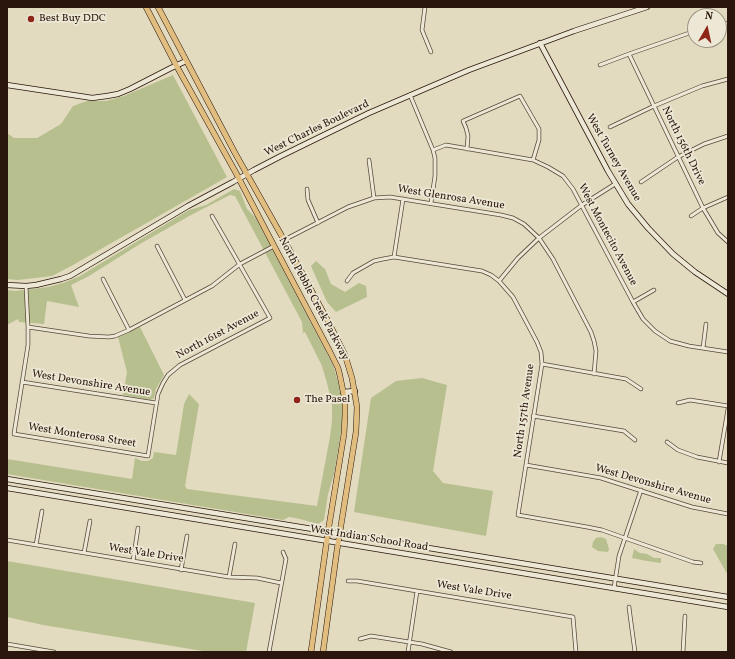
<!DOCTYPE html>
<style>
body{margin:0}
#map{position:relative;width:735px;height:659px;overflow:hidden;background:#e2dbbf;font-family:Vollkorn,serif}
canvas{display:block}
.frame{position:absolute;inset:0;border:8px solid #2b160d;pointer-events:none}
.north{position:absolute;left:687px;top:8px;width:40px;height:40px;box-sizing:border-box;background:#ece8d5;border:1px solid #9f9485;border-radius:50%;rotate:9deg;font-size:11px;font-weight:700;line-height:16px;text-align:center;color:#2b160d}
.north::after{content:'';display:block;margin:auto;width:14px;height:18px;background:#8f2418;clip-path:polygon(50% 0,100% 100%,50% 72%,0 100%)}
</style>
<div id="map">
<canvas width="735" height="659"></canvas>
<div class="frame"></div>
<div class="north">N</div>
</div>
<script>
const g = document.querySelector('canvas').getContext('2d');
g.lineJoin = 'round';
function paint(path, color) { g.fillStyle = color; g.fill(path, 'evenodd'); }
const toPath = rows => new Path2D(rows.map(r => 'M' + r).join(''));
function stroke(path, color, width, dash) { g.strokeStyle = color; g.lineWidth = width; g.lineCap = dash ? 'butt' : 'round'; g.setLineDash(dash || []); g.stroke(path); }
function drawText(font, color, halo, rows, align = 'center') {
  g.font = font + ' Vollkorn,serif'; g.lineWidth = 3.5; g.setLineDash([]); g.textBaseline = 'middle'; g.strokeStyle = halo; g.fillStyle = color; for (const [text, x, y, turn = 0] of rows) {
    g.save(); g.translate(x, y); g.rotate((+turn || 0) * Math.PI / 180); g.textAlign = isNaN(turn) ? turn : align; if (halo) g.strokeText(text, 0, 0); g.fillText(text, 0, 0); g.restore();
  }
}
paint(toPath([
 [173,75,227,177,73,265,52,276,18,280,7,279,7,133,14,138,37,138,61,124,73,106,87,101,106,101,124,96],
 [234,189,240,191,247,209,256,218,333,365,338,382,342,402,343,414,341,431,334,474,328,494,324,520,318,524,300,519,289,517,283,520,7,474,7,459,132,479,135,458,142,461,148,461,153,458,154,452,176,455,184,404,189,394,199,404,185,486,187,489,317,506,330,437,332,421,332,404,327,383,322,366,305,332,303,333,302,322,235,196,230,195,191,215,140,244,89,276,71,285,79,307,47,301,44,324,19,322,18,319,7,325,7,290,15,291,48,287,63,283,80,276,189,210,206,205],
 [316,261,325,269,331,284,345,292,359,283,366,286,367,297,336,312,327,302,311,266],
 [140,327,164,375,156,389,154,398,151,400,123,395,127,372,118,337],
 [422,378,447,385,433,471,443,483,493,491,486,536,354,512,371,398,396,381],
 [601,537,606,539,609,549,608,552,598,551,592,547,593,542,596,538],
 [716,544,723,544,728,546,728,573,726,572,713,549],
 [634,549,640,553,647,554,654,558,661,558,661,563,647,561,632,558],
 [7,561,255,603,246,652,209,652,43,625,7,617]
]), '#b7bf8f');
const street = toPath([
 [425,7,422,30,431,52],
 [719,25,728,23],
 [629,54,703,208,718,233,728,242],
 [600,65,629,54,695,31],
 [410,95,433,150,435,158,435,176,431,203],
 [610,127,654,106,702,86,728,79],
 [467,149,468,136,466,128,463,121,520,96,539,129,539,140,533,160],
 [433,150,446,145,533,160,548,167,563,176,573,189,633,302,643,319,655,331,670,341,689,346,728,352],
 [369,160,374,198],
 [641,182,678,157,704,144,728,136],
 [307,189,308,200,318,223],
 [691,216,703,208,728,197],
 [284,240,348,207,374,198,390,197,501,215,513,218,524,224,539,238,553,259,591,332,594,341,596,351,594,374],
 [157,246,185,300],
 [394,257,403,199],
 [103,279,129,330],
 [347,281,353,273,374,261,383,259,394,257,482,271,491,275,499,281,513,297,537,342,541,352,542,364,518,515,587,527,602,530,693,562,701,563],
 [499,281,518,258,539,238,582,205,615,184],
 [26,286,28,327,28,345,14,434,148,456,158,394,163,383,168,375,180,365,270,318,212,216],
 [633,302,654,290],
 [28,327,89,336,109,337,115,336,129,330,212,286,240,264,274,246],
 [703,348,706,324],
 [542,364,626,379,641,389],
 [22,382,156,403],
 [678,403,690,400,728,406],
 [533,416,624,431,635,440],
 [667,442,678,450,697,457,728,463],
 [719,462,728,409],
 [526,465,601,478,692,507,728,514],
 [7,540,229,577,257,578,281,583],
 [36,545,42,511],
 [84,553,90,521],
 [133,561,138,528],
 [181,570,187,536],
 [229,577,235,544],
 [348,581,357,581,573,617,576,652],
 [614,588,619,556,641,490],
 [629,607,630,615,635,652],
 [360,639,371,636,422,644,451,652],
 [7,644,54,652],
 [269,652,286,559,283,552],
 [408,652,417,591],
 [683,652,685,616]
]);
const secondary = toPath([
 [540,43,608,171,628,204,648,228,673,254,695,272,728,294],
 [7,85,86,97,92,98,107,96,118,94,130,89,171,68,186,61],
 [7,285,26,286,36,285,61,279,70,276,188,206,233,182,254,170,281,156,369,113,469,70,574,31,647,7],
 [343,392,355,391],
 [7,479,728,597],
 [7,488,728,607]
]);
const primary = toPath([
 [146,7,176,65,236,173,274,246,330,352,338,368,340,376,345,401,345,415,344,434,328,532,311,652],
 [158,7,235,153,284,240,329,323,345,355,352,378,357,407,356,432,337,550,323,652]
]);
stroke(street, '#59473a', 4.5);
stroke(secondary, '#2b160d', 6);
stroke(primary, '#2b160d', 6);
stroke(street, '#ece8d5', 3);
stroke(secondary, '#ece8d5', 4.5);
stroke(primary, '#e1be80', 5);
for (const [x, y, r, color] of [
 [31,19,4,"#8f2418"],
 [297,400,4,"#8f2418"]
]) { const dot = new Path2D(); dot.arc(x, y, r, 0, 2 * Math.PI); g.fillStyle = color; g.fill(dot); stroke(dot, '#ece8d5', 1.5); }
drawText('11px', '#2b160d', '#ece8d5', [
 ["Best Buy DDC",39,19],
 ["The Pasel",305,400]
], 'left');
drawText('11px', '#2b160d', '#ece8d5', [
 ["West Charles Boulevard",317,129,-26],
 ["North 156th Drive",683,146,64],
 ["West Turney Avenue",613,158,60],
 ["West Glenrosa Avenue",451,198,9],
 ["West Montecito Avenue",607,235,62],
 ["North Pebble Creek Parkway",313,299,62],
 ["North 161st Avenue",218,335,-28],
 ["West Devonshire Avenue",91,384,9],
 ["North 157th Avenue",525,411,-82],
 ["West Monterosa Street",82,436,9],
 ["West Devonshire Avenue",653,485,16],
 ["West Indian School Road",369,539,9],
 ["West Vale Drive",146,554,9],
 ["West Vale Drive",474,591,9]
]);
</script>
